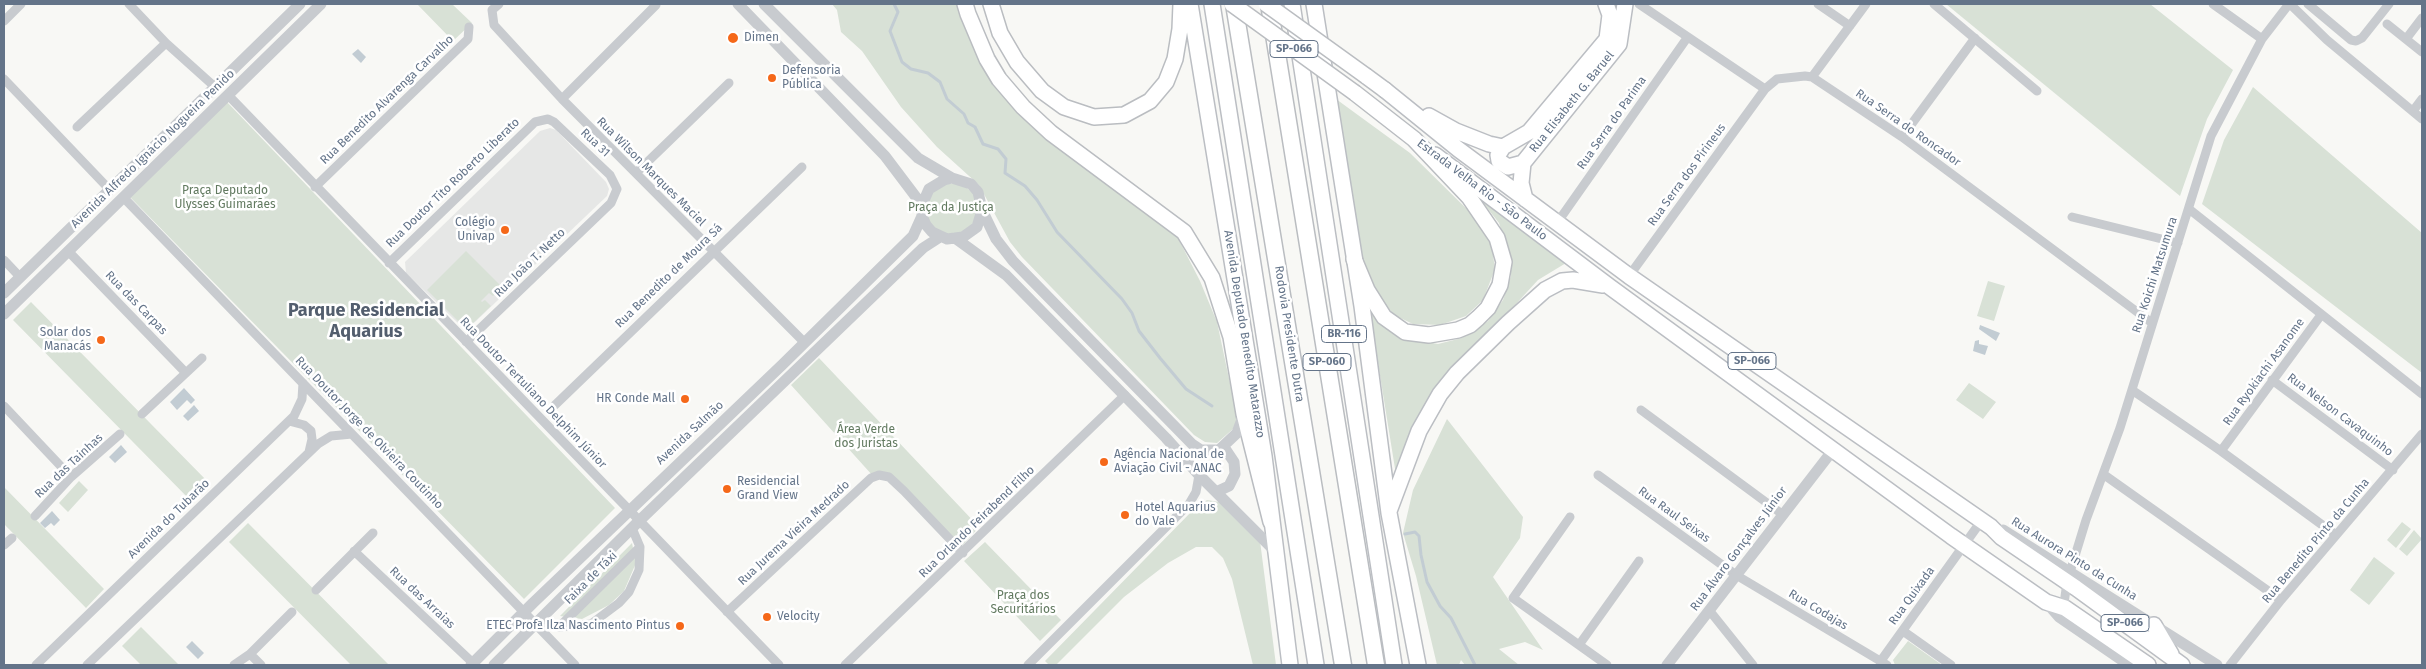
<!DOCTYPE html>
<meta charset="utf-8">
<style>
body{margin:0}
#map{position:relative;width:2426px;height:669px;overflow:hidden;background:#f8f8f5;font-family:"Fira Sans",sans-serif}
canvas{display:block}
.frame{position:absolute;inset:0;border:5px solid #647489;pointer-events:none}
</style>
<div id="map">
<canvas width="2426" height="669"></canvas>
<div class="frame"></div>
</div>
<script>
const g = document.querySelector('canvas').getContext('2d');
g.lineJoin = 'round';
function paint(path, color) { g.fillStyle = color; g.fill(path, 'evenodd'); }
const toPath = rows => new Path2D(rows.map(r => 'M' + r).join(''));
function stroke(path, color, width, dash) { g.strokeStyle = color; g.lineWidth = width; g.lineCap = dash ? 'butt' : 'round'; g.setLineDash(dash || []); g.stroke(path); }
function drawText(font, color, halo, rows, align = 'center') {
  g.font = font + ' "Fira Sans",sans-serif'; g.lineWidth = 5; g.setLineDash([]); g.textBaseline = 'middle'; g.strokeStyle = halo; g.fillStyle = color; for (const [text, x, y, turn = 0] of rows) {
    g.save(); g.translate(x, y); g.rotate((+turn || 0) * Math.PI / 180); g.textAlign = isNaN(turn) ? turn : align; if (halo) g.strokeText(text, 0, 0); g.fillText(text, 0, 0); g.restore();
  }
}
paint(toPath([
 [550,128,556,130,606,182,609,189,607,196,475,322,468,326,460,325,406,273,405,262,540,131]
]), '#e6e7e6');
paint(toPath([
 [417,4,452,4,472,23,453,41],
 [832,4,957,4,961,19,993,79,1178,238,1200,281,1217,322,1238,421,1233,429,1217,443,1205,442,1194,435,1022,257,1010,242,979,185,937,147,901,107,862,51,841,32,837,10],
 [1946,4,2150,4,2233,70,2207,119,2180,196],
 [2253,87,2422,233,2422,373,2202,204,2224,140],
 [1336,99,1410,153,1480,222,1492,248,1495,269,1483,300,1466,316,1440,325,1413,324,1394,315,1381,299,1362,262],
 [227,102,615,508,524,599,129,196],
 [961,183,974,194,980,210,971,227,963,233,947,236,928,224,925,198,937,185],
 [1481,200,1566,263,1538,280,1435,392,1397,481,1369,307,1384,327,1405,338,1438,344,1462,338,1488,321,1503,300,1511,276,1508,251,1499,223],
 [466,251,502,287,493,296,489,293,481,301,482,302,485,300,491,306,472,324,466,325,460,323,427,290],
 [1988,281,2005,286,1994,321,1977,316],
 [31,302,211,485,193,503,13,320],
 [819,358,979,527,960,548,892,478,873,476,791,385],
 [1969,383,1996,402,1983,419,1956,400],
 [1447,419,1523,517,1520,538,1493,577,1543,650,1525,642,1499,649,1519,665,1465,665,1461,660,1459,665,1437,665,1416,576,1403,533,1413,490],
 [79,481,88,490,68,512,59,503],
 [4,487,104,589,86,608,4,524],
 [1207,500,1219,502,1260,541,1276,665,1253,665,1232,579,1223,558,1212,547,1196,547,1168,563,1124,597,1056,665,1049,665,1045,661,1194,509],
 [2402,522,2411,529,2396,548,2387,540],
 [248,523,389,665,351,665,229,542],
 [2414,530,2422,539,2407,556,2399,549],
 [985,542,1061,620,1040,641,964,561],
 [632,543,636,563,624,591,609,605,582,619,560,616],
 [2374,557,2395,573,2369,605,2350,590],
 [141,627,179,665,141,665,122,646],
 [1908,641,1942,665,1895,665,1893,660]
]), '#d8e1d6');
paint(toPath([
 [358,49,366,57,361,63,352,54],
 [1980,325,2000,333,1996,341,1979,329],
 [1979,340,1979,344,1988,346,1985,355,1973,351,1975,341],
 [184,388,195,400,191,404,187,400,177,410,170,402],
 [194,405,199,411,188,421,183,416],
 [121,445,127,452,115,463,109,457],
 [52,511,60,520,54,526,51,523,45,528,40,523],
 [192,641,204,653,198,659,186,647]
]), '#c2ccd3');
stroke(toPath([
 [894,4,898,12,890,31,902,62,911,69,928,73,940,82,947,99,964,114,968,123,975,127,983,144,998,149,1006,159,1005,173,1025,186,1037,200,1057,232,1122,299,1132,313,1139,331,1160,358,1186,389,1212,406],
 [1405,534,1415,532,1419,536,1421,555,1427,582,1440,606,1451,618,1475,665]
]), '#c2ccd3', 3);
const primary = toPath([
 [1190,4,1264,456,1290,665],
 [1212,4,1316,665],
 [1292,4,1394,665],
 [1314,4,1362,306,1389,513,1418,665],
 [1385,90,1458,149,1629,276,1991,527,2001,537,2076,588,2182,665],
 [1429,116,1456,131,1489,144,1503,147],
 [1435,155,1610,287,1951,536,2046,602,2065,608,2148,665],
 [1523,163,1508,167,1499,161,1498,155,1503,147,1529,132,1607,39,1610,15,1606,4],
 [1525,199,1521,183,1523,163,1619,44,1625,4],
 [1389,511,1419,431,1440,394,1457,373,1508,323,1545,290,1562,281,1573,280,1603,285],
 [2154,625,2171,654]
]);
const trunk = toPath([
 [965,4,968,14,987,59,999,79,1023,107,1051,133,1184,232,1212,278,1231,337,1244,414,1271,522],
 [991,4,1000,33,1017,62,1042,91,1064,107,1094,117,1124,115,1150,101,1166,82,1175,59,1180,29,1181,4],
 [1366,76,1385,90],
 [1354,259,1367,290,1384,317,1405,332,1429,335,1458,330,1470,325,1478,318,1488,308,1500,285,1504,262,1497,238,1469,197,1414,139,1355,93]
]);
const motorway = toPath([
 [1234,4,1343,665],
 [1269,4,1376,665]
]);
stroke(primary, '#bbbec3', 18);
stroke(trunk, '#babdc1', 18);
stroke(motorway, '#babdc1', 19);
stroke(toPath([
 [129,4,166,43,215,87],
 [499,4,492,10,494,25,562,99,805,343],
 [1639,4,1765,89],
 [1818,4,1850,26],
 [1934,4,2037,91],
 [2213,4,2262,39],
 [2290,4,2327,40,2422,119],
 [2308,4,2351,40,2356,41,2362,38,2389,4],
 [4,21,21,4],
 [2387,24,2422,52],
 [2406,39,2422,18],
 [1812,77,1866,4],
 [4,79,110,190],
 [228,95,779,665],
 [562,99,656,5],
 [2413,111,2422,99],
 [77,127,166,43],
 [1902,137,1975,38],
 [636,173,729,83],
 [315,187,468,39,469,27],
 [123,197,575,665],
 [2189,209,2422,394],
 [2072,217,2178,243],
 [1557,223,1687,38],
 [68,251,186,373],
 [4,260,20,277],
 [389,263,535,122,548,119,554,122,610,175,617,189,611,203,466,342],
 [1629,276,1765,89,1777,79,1805,76,1812,77,1902,137,2152,323],
 [2272,380,2393,470],
 [2132,390,2221,451,2336,535],
 [555,405,802,167],
 [4,406,71,477],
 [1641,410,1782,514],
 [142,414,202,358],
 [289,421,304,425,311,431,312,439,309,452],
 [2221,451,2321,315],
 [2103,474,2281,600],
 [1598,475,1736,575,1887,665],
 [35,516,71,477,120,434],
 [1570,517,1513,598,1607,665],
 [4,545,12,538],
 [354,551,473,663],
 [316,590,373,533],
 [1709,610,1753,665],
 [2063,611,2067,582,2086,520,2120,428,2211,136,2262,39,2289,4],
 [727,612,871,478,879,475,889,477,904,491,963,553],
 [539,620,559,627,591,624,619,603,629,592,639,570,640,547,632,528],
 [559,627,640,547],
 [1903,631,1951,665],
 [1579,645,1639,561],
 [250,654,261,665],
 [1880,662,1982,520],
 [36,665,294,416,302,399,303,383],
 [87,665,318,444,331,436,352,434],
 [234,665,250,654,292,612],
 [845,665,1125,395],
 [1028,665,1189,504,1196,492,1199,475],
 [2230,665,2281,600,2422,434]
]), '#c8cbcf', 9);
stroke(toPath([
 [738,4,885,156,922,205],
 [764,4,918,158,952,178,971,184,978,192,982,210,977,227,963,237,947,239,932,232,926,225,922,216,922,205,929,189,944,180,952,178],
 [982,210,996,239,1013,261,1192,444,1201,450,1219,450,1237,433,1244,414],
 [955,238,1006,275,1166,438,1199,475,1275,551],
 [4,293,300,4],
 [4,314,321,4],
 [1216,492,1229,486,1235,474,1234,462,1224,447],
 [2003,530,2217,665],
 [2046,602,2059,617,2129,665],
 [471,665,533,603,782,365,913,236,922,216],
 [494,665,639,521,923,248,940,237],
 [1667,665,1833,450]
]), '#c8cbcf', 11);
stroke(primary, '#fff', 15);
stroke(trunk, '#fff', 15);
stroke(motorway, '#fff', 16);
const trunkBridge = toPath([
 [1232,4,1355,93],
 [1266,4,1366,76]
]);
stroke(trunkBridge, '#babdc1', 18, []);
stroke(trunkBridge, '#fff', 15);
for (const [x, y, r, color] of [
 [733,38,6,"#f56819"],
 [772,78,5,"#f56819"],
 [505,230,5,"#f56819"],
 [101,340,5,"#f56819"],
 [685,399,5,"#f56819"],
 [1104,462,5,"#f56819"],
 [727,489,5,"#f56819"],
 [1125,515,5,"#f56819"],
 [767,617,5,"#f56819"],
 [680,626,5,"#f56819"]
]) { const dot = new Path2D(); dot.arc(x, y, r, 0, 2 * Math.PI); g.fillStyle = color; g.fill(dot); stroke(dot, '#fff', 2); }
for (const [x, y, w] of [
 [1294,49,48],
 [1344,334,45],
 [1752,361,48],
 [1327,362,48],
 [2125,623,48]
]) { const box = new Path2D(); box.roundRect(x - w / 2, y - 8.5, w, 17, 4); g.fillStyle = '#fff'; g.fill(box); stroke(box, '#647489', 1); }
drawText('bold 11px', '#647489', null, [
 ["SP-066",1294,49],
 ["BR-116",1344,334],
 ["SP-066",1752,361],
 ["SP-060",1327,362],
 ["SP-066",2125,623]
]);
drawText('12px', '#647489', '#fff', [
 ["Dimen",744,38],
 ["Defensoria",782,71],
 ["Pública",782,85],
 ["Colégio",495,223,"right"],
 ["Univap",495,237,"right"],
 ["Solar dos",91,333,"right"],
 ["Manacás",91,347,"right"],
 ["HR Conde Mall",675,399,"right"],
 ["Agência Nacional de",1114,455],
 ["Aviação Civil - ANAC",1114,469],
 ["Residencial",737,482],
 ["Grand View",737,496],
 ["Hotel Aquarius",1135,508],
 ["do Vale",1135,522],
 ["Velocity",777,617],
 ["ETEC Profª Ilza Nascimento Pintus",670,626,"right"]
], 'left');
drawText('12px', '#647489', '#fff', [
 ["Rua Benedito Alvarenga Carvalho",387,100,-44],
 ["Rua Elisabeth G. Baruel",1572,102,-51],
 ["Rua Serra do Parima",1612,123,-55],
 ["Rua Serra do Roncador",1908,128,35],
 ["Rua 31",595,143,43],
 ["Avenida Alfredo Ignácio Nogueira Penido",153,149,-44],
 ["Rua Wilson Marques Maciel",651,172,45],
 ["Rua Serra dos Pirineus",1687,175,-54],
 ["Rua Doutor Tito Roberto Liberato",453,183,-44],
 ["Estrada Velha Rio - São Paulo",1482,190,37],
 ["Rua João T. Netto",530,263,-44],
 ["Rua Koichi Matsumura",2155,275,-72],
 ["Rua Benedito de Moura Sá",669,276,-44],
 ["Rua das Carpas",136,303,46],
 ["Avenida Deputado Benedito Matarazzo",1244,334,81],
 ["Rodovia Presidente Dutra",1289,334,81],
 ["Rua Ryokiachi Asanome",2264,372,-54],
 ["Rua Doutor Tertuliano Delphim Júnior",533,393,46],
 ["Rua Nelson Cavaquinho",2340,415,37],
 ["Rua Doutor Jorge de Olvieira Coutinho",369,433,46],
 ["Avenida Salmão",690,433,-43],
 ["Rua das Tainhas",69,466,-43],
 ["Rua Raul Seixas",1674,515,36],
 ["Avenida do Tubarão",169,519,-44],
 ["Rua Orlando Feirabend Filho",977,522,-44],
 ["Rua Jurema Vieira Medrado",794,533,-43],
 ["Rua Benedito Pinto da Cunha",2316,541,-50],
 ["Rua Álvaro Gonçalves Júnior",1739,549,-53],
 ["Rua Aurora Pinto da Cunha",2074,559,32],
 ["Faixa de Táxi",591,578,-45],
 ["Rua Quixada",1912,596,-54],
 ["Rua das Arraias",422,598,43],
 ["Rua Codajas",1818,610,31]
]);
drawText('12px', '#627a60', '#fff', [
 ["Praça Deputado",225,191],
 ["Ulysses Guimarães",225,205],
 ["Praça da Justiça",951,208],
 ["Área Verde",866,430],
 ["dos Juristas",866,444],
 ["Praça dos",1023,596],
 ["Securitários",1023,610]
]);
drawText('bold 18px', '#535e6e', '#fff', [
 ["Parque Residencial",366,311],
 ["Aquarius",366,332]
]);
</script>
